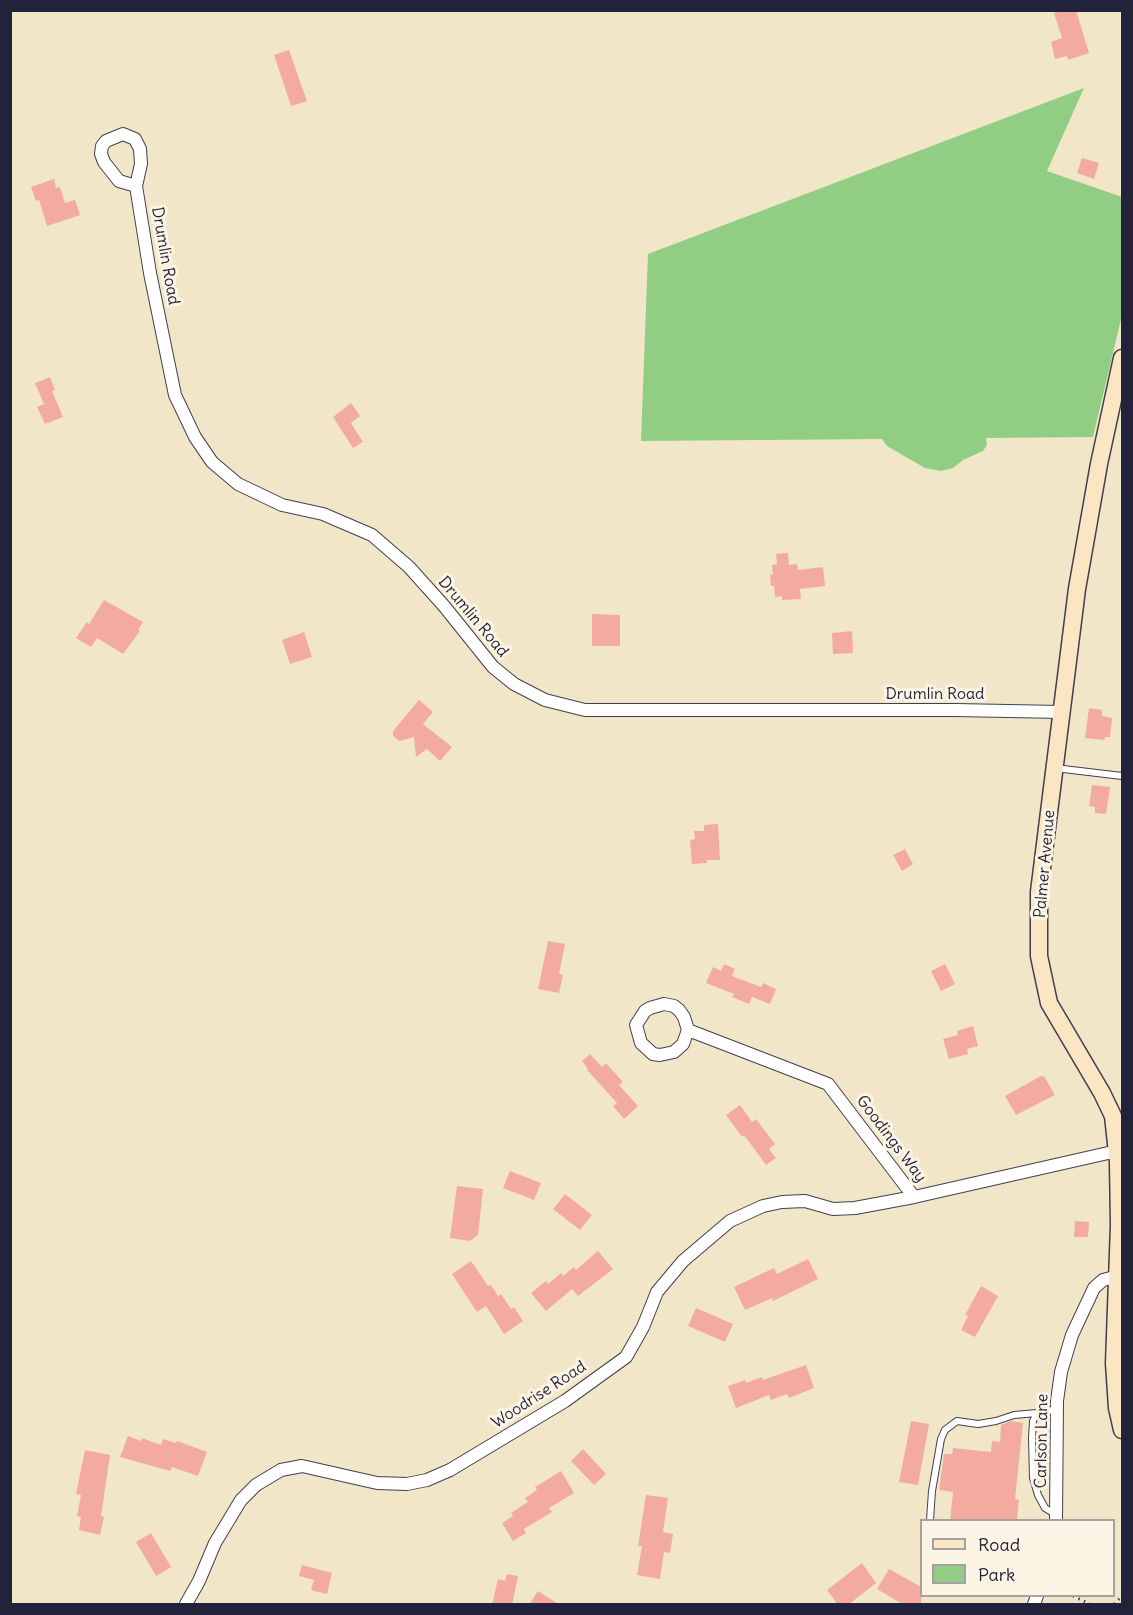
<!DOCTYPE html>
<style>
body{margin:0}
#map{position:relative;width:1133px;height:1615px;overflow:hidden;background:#f2e6c9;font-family:Delius,sans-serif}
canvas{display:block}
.frame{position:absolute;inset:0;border:12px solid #22223b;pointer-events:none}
.legend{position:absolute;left:920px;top:1519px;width:195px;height:78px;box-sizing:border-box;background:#fcf5e5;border:2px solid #a5a1a1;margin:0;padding:8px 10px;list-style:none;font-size:18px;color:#22223b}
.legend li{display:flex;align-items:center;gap:12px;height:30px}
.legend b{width:30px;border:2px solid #a5a1a1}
</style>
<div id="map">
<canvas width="1133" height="1615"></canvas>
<div class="frame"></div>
<ul class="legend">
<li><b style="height:8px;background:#fbe6c4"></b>Road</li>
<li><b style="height:16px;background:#91ce83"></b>Park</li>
</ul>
</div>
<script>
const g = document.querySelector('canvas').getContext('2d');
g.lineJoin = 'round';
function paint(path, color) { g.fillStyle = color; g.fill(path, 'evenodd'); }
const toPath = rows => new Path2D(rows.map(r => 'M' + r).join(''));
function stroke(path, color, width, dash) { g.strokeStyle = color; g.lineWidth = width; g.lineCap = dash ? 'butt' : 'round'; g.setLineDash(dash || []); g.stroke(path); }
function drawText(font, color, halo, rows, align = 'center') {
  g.font = font + ' Delius,sans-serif'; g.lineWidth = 6; g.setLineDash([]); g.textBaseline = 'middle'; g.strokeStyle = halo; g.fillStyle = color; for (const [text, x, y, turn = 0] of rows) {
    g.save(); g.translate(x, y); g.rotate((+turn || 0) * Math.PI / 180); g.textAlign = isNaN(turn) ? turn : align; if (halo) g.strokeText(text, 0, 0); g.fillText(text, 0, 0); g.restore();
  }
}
paint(toPath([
 [1084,88,1047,171,1122,197,1122,315,1093,437,986,438,987,445,983,451,963,460,953,468,941,471,925,468,887,446,882,439,641,441,648,254]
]), '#91ce83');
paint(toPath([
 [1064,10,1076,10,1089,53,1068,60,1067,56,1055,59,1051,42,1062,38,1054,13],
 [289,50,307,101,291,106,274,55],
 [1082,158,1099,163,1094,179,1077,173],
 [54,179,56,188,60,187,65,203,75,200,80,215,47,226,39,200,36,201,31,187],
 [50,377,55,390,52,391,63,417,45,424,37,407,44,404,35,383],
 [351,403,360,416,351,423,363,442,353,448,333,417],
 [788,553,789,565,797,564,798,570,823,567,825,586,800,589,801,599,782,600,782,596,775,597,774,586,771,586,770,575,773,574,772,565,777,564,776,554],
 [104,600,143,622,138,630,140,631,123,654,97,638,91,647,76,638,87,622,89,624],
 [592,614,620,615,620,646,592,646],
 [852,631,853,653,833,654,832,633],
 [304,632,312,657,290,664,282,640],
 [419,700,433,712,423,724,452,747,440,761,427,749,416,757,414,737,399,741,393,736,393,731],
 [1089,708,1102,710,1102,716,1112,718,1110,737,1105,737,1104,740,1085,738],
 [1092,785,1110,787,1106,814,1095,813,1095,807,1089,806],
 [718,824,720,860,707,860,707,863,692,864,690,840,695,839,694,831,704,831,704,825],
 [905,849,913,864,902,871,893,855],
 [548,941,565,944,559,974,563,975,559,993,538,989],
 [724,964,735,969,732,976,761,987,763,983,776,989,770,1004,752,997,749,1004,732,997,734,994,706,983,713,967,721,971],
 [945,964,955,984,941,991,931,971],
 [973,1026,978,1046,967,1049,968,1054,949,1059,943,1039,958,1035,957,1031],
 [590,1054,602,1067,606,1063,623,1082,619,1085,638,1106,624,1119,613,1106,617,1103,587,1070,588,1069,582,1061],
 [1041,1076,1042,1077,1044,1076,1055,1095,1016,1115,1005,1096],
 [740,1105,752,1122,756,1119,775,1144,769,1149,776,1158,766,1165,744,1135,742,1137,726,1115],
 [510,1171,541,1183,534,1200,503,1188],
 [457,1186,483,1189,478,1235,470,1241,450,1238],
 [565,1194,592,1215,580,1230,553,1209],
 [1075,1221,1089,1222,1088,1237,1074,1237],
 [598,1251,613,1269,578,1296,572,1289,546,1311,531,1293,546,1281,548,1284,561,1273,563,1276,574,1267,576,1270],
 [808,1259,818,1279,773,1301,772,1298,745,1310,734,1287,774,1268,777,1274],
 [471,1261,488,1286,491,1285,498,1296,501,1294,511,1309,514,1307,523,1321,504,1334,486,1306,477,1312,452,1274],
 [981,1286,998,1296,975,1337,961,1330,968,1316,965,1315],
 [696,1308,733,1324,725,1342,688,1326],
 [806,1365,814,1388,789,1398,787,1394,771,1400,769,1395,736,1408,728,1386,745,1380,746,1383,762,1377,763,1380],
 [911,1421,929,1424,918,1485,899,1482],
 [1011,1421,1023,1423,1015,1499,1019,1500,1017,1521,950,1521,953,1492,939,1490,944,1454,952,1454,953,1448,991,1452,992,1441,1000,1442,1001,1425],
 [128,1436,141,1441,142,1438,161,1445,163,1439,176,1443,177,1441,207,1452,198,1476,172,1467,170,1471,120,1457],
 [583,1449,606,1474,594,1485,571,1461],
 [85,1450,110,1455,101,1516,104,1517,100,1535,79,1530,81,1517,77,1516,81,1495,76,1494],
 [561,1471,574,1493,549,1508,552,1512,524,1529,526,1533,513,1541,502,1523,513,1516,511,1513,528,1502,525,1498,537,1490,535,1487],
 [646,1495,668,1498,663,1532,673,1534,670,1553,664,1552,660,1579,637,1575,642,1546,638,1546],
 [151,1533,171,1567,156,1576,136,1542],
 [862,1563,876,1583,848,1605,838,1605,827,1590],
 [302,1565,332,1573,327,1594,311,1590,314,1580,299,1576],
 [889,1569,921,1587,921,1605,904,1605,877,1589],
 [507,1574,518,1576,512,1605,492,1605,498,1579,505,1581],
 [538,1591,560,1605,529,1605]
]), '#f3aba0');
const lane = toPath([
 [1055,768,1122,776],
 [1055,1514,1045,1508,1038,1495,1033,1478,1032,1438,1033,1421,1037,1413,1057,1409],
 [930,1520,932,1491,941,1439,945,1430,957,1421,978,1424,996,1421,1014,1415,1037,1413]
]);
const street = toPath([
 [123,134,135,139,140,149,141,164,136,186,119,181,104,162,101,154,102,146,106,141,123,134],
 [136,186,150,273,175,395,195,437,212,462,238,484,282,505,323,514,372,535,409,567,444,606,493,667,514,684,545,700,585,710,955,710,1062,712],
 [688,1030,684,1017,679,1010,674,1006,664,1004,650,1008,645,1011,636,1025,641,1043,653,1054,660,1055,674,1052,683,1044,688,1030,828,1084,914,1197,1117,1151],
 [1056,1520,1057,1401,1061,1372,1072,1335,1094,1288,1103,1280,1118,1276],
 [186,1604,199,1581,215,1543,241,1500,256,1485,281,1470,302,1466,377,1483,407,1484,427,1480,450,1470,565,1401,626,1357,643,1327,657,1292,683,1261,730,1221,763,1206,782,1202,805,1201,833,1209,855,1208,914,1197],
 [1034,1604,1037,1596]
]);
const secondary = toPath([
 [1122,358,1099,464,1077,589,1039,892,1039,956,1049,1003,1102,1093,1113,1116,1118,1162,1119,1225,1114,1363,1117,1408,1122,1430]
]);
stroke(lane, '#413f50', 8);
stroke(street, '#413f50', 14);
stroke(secondary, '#413f50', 19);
stroke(toPath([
 [1073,1596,1090,1604],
 [1114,1604,1122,1596]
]), '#413f50', 3, [1.5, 4.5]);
stroke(lane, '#fff', 6);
stroke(street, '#fff', 12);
stroke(secondary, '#fbe6c4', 16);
drawText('16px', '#22223b', '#fcf5e5', [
 ["Drumlin Road",165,256,80],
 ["Drumlin Road",473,617,50],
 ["Drumlin Road",935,694],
 ["Palmer Avenue",1045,864,-85],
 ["Goodings Way",891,1139,53],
 ["Woodrise Road",539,1395,-33],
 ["Carlson Lane",1042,1441,-89]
]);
</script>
